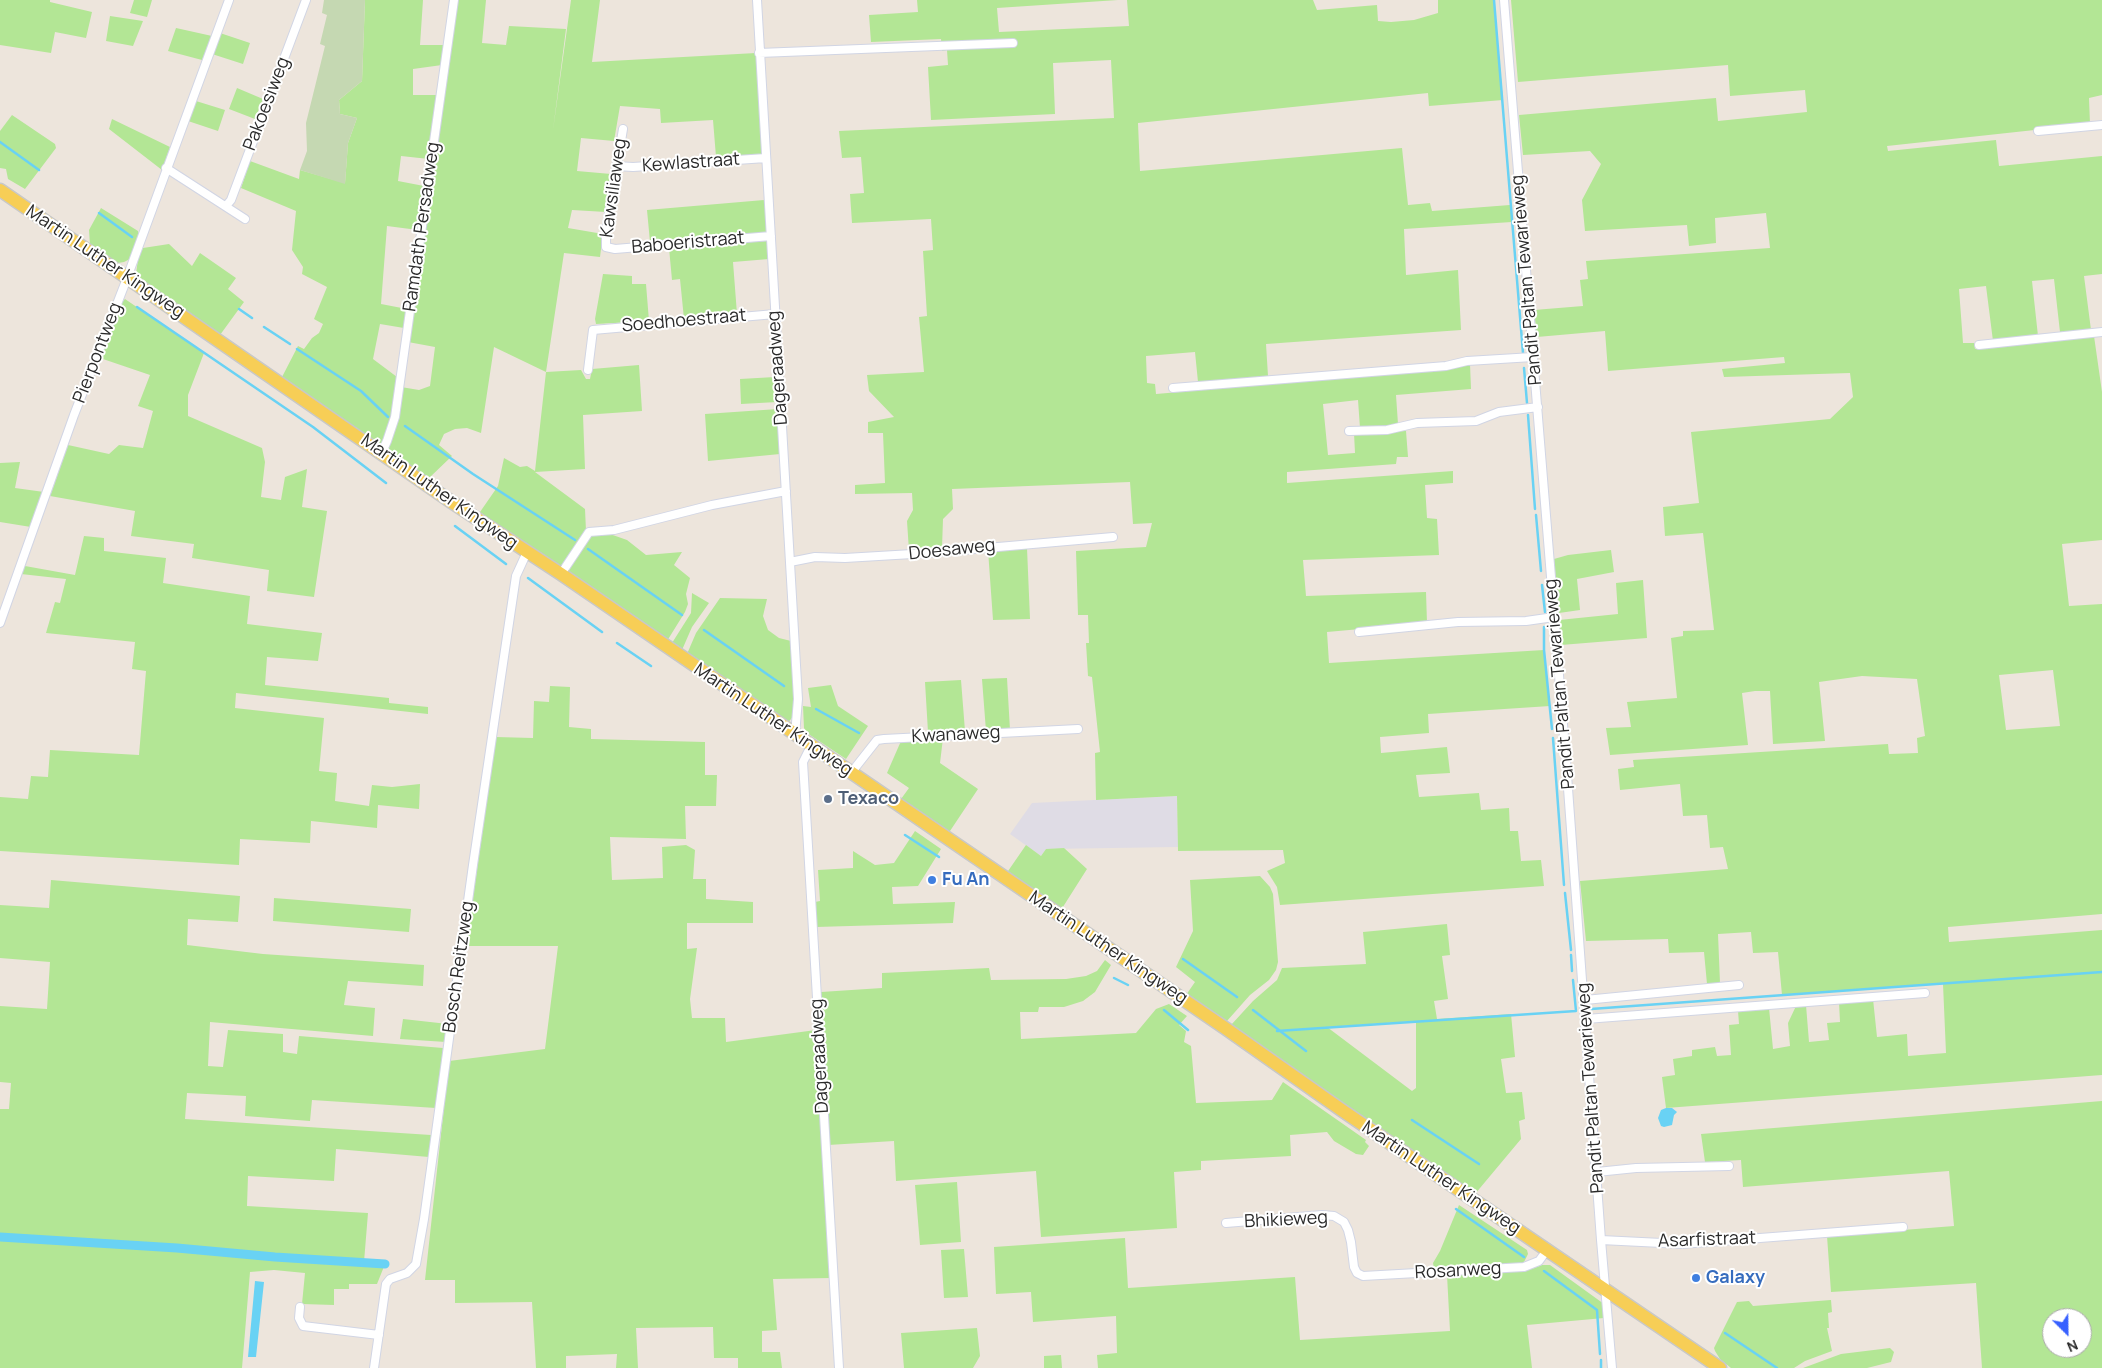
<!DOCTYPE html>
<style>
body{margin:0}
#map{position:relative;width:2102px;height:1368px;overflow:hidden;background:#ede5dc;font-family:Manrope,sans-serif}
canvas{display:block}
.north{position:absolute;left:2042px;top:1308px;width:50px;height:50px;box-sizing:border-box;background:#fff;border:1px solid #aaa;border-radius:50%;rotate:157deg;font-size:14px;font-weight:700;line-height:20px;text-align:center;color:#2a2a2a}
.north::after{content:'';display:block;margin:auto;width:18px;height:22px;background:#3760ff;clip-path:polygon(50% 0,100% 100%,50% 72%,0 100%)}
</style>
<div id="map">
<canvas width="2102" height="1368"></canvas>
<div class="north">N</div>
</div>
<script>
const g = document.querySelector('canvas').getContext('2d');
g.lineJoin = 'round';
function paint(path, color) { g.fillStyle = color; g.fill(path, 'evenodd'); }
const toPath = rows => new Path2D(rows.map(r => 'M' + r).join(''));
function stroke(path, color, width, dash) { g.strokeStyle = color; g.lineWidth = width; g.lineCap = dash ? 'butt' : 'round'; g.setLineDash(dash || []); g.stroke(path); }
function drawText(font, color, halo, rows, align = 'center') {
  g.font = font + ' Manrope,sans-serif'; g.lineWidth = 4; g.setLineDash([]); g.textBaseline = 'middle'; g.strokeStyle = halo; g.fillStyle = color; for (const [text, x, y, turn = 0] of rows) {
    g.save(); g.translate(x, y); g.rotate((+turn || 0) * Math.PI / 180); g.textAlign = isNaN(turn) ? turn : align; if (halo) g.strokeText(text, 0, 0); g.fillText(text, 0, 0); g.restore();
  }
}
paint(toPath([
 [1177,796,1178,847,1046,849,1041,856,1010,834,1032,803]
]), '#dfdce5');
paint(toPath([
 [0,0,50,0,50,2,92,12,86,38,55,32,51,53,0,45],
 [134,0,152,0,147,17,130,13],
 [365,0,423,0,420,45,445,45,442,65,413,69,413,95,438,95,429,159,401,156,398,181,424,186,418,230,387,226,381,304,407,309,404,328,380,324,373,359,397,377,393,409,386,438,380,444,282,377,298,346,304,349,312,338,319,333,323,324,314,319,327,287,302,274,303,267,292,250,296,211,241,188,250,161,299,179,300,170,345,183,348,143,357,118,340,114,339,100,362,81],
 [456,0,486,0,482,43,506,45,509,26,566,29,553,130,571,0,600,0,592,62,756,53,762,154,716,157,713,120,661,123,660,109,620,106,614,141,581,138,577,171,611,174,606,212,572,210,568,228,603,234,600,257,564,253,546,372,581,370,586,379,590,379,592,369,639,365,642,411,583,415,585,469,535,472,585,509,586,531,560,569,480,512,498,486,504,458,520,467,527,466,535,471,546,372,494,347,481,433,467,428,455,429,444,434,439,445,452,456,428,479,386,449,401,387,419,390,430,386,435,347,408,342],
 [917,0,1118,0,997,8,999,32,1129,26,1127,0,1313,0,1317,10,1377,5,1378,21,1391,22,1414,20,1438,13,1438,0,1494,0,1503,100,1429,106,1428,93,1138,123,1140,171,1402,148,1408,205,1430,203,1432,211,1510,205,1512,222,1404,229,1406,275,1458,270,1461,330,1266,344,1268,376,1198,382,1195,352,1146,356,1147,383,1155,384,1156,394,1447,369,1470,364,1471,389,1396,395,1398,424,1389,426,1360,428,1358,400,1323,404,1328,455,1355,453,1354,433,1406,431,1408,457,1397,457,1396,464,1287,472,1287,483,1453,471,1453,483,1425,485,1427,518,1437,519,1439,555,1303,560,1306,596,1426,592,1427,623,1327,632,1329,663,1544,650,1550,706,1428,714,1429,733,1380,737,1381,753,1447,747,1450,773,1416,775,1419,797,1479,793,1481,810,1509,808,1510,831,1518,831,1521,861,1541,860,1544,886,1280,905,1277,887,1267,871,1285,863,1283,850,1178,851,1177,796,1096,800,1095,753,1100,752,1092,677,1088,676,1086,643,1089,643,1088,615,1078,615,1076,551,1146,547,1152,523,1133,524,1130,482,952,489,953,509,943,519,942,548,909,551,907,521,913,510,912,493,855,494,855,485,885,483,883,433,868,433,868,422,894,417,869,391,867,375,924,372,919,317,927,316,923,251,933,250,931,219,852,223,850,194,864,193,861,157,842,158,839,131,1114,118,1111,60,1053,63,1055,114,931,120,928,67,948,65,947,50,942,51,941,39,871,42,869,15,918,12],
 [1511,0,2102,0,2102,95,2089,98,2090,124,1887,146,1888,151,1996,140,1999,166,2102,156,2102,274,2084,276,2091,330,2060,332,2054,279,2032,281,2038,336,1993,341,1986,286,1959,289,1963,343,1974,343,1975,349,2094,336,2102,392,2102,540,2062,544,2069,606,2102,604,2102,914,1948,927,1949,942,2102,930,2102,1075,1666,1108,1662,1077,1675,1075,1673,1059,1692,1056,1692,1050,1715,1047,1717,1056,1731,1055,1729,1025,1739,1024,1738,1011,1769,1008,1773,1049,1790,1046,1788,1023,1796,1006,1806,1005,1809,1042,1829,1040,1827,1023,1840,1022,1839,1002,1873,999,1877,1037,1907,1034,1908,1056,1946,1053,1943,984,1782,995,1778,952,1753,953,1751,932,1718,934,1720,983,1707,984,1704,952,1669,953,1668,939,1586,941,1580,881,1728,869,1723,847,1710,848,1707,815,1683,816,1680,784,1620,790,1618,769,1634,767,1633,760,1888,744,1889,754,1918,753,1917,738,1925,736,1917,679,1862,676,1819,682,1825,741,1773,744,1770,691,1755,691,1742,693,1748,745,1610,755,1606,728,1631,727,1627,702,1677,698,1671,638,1683,636,1683,631,1714,630,1703,533,1665,536,1663,507,1699,503,1691,432,1830,419,1853,397,1850,373,1724,377,1722,369,1785,363,1784,357,1608,371,1605,331,1537,337,1534,310,1583,306,1580,280,1588,279,1586,261,1770,248,1766,213,1715,218,1716,243,1689,246,1687,225,1585,231,1582,200,1601,164,1590,151,1523,155,1519,115,1716,98,1718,121,1807,112,1805,90,1730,96,1728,65,1518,82],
 [2053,670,2060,726,2006,730,1999,675],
 [110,16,143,21,133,46,106,41],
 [176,28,212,36,202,60,168,51],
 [220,33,250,43,243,64,212,54],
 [237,88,263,99,255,119,229,109],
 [196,101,225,110,218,131,188,121],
 [12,115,55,144,56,148,25,189,8,179,6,169,0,168,0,131],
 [112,119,170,147,162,170,109,129],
 [764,200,768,234,650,242,647,210],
 [101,208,138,231,139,235,130,259,124,262,118,263,90,245,89,230],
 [768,241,769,259,733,262,737,314,684,319,680,279,672,280,669,248],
 [169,244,192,266,200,253,236,278,228,289,244,302,220,335,140,280,136,274,138,259,143,248],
 [603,274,632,276,632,284,646,284,649,321,596,324,595,319],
 [125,299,204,353,188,395,188,416,262,448,265,462,261,497,281,500,285,477,307,469,302,507,327,511,314,597,267,591,269,570,192,558,194,544,131,536,135,511,50,496,68,445,109,454,119,445,143,448,153,411,138,406,150,375,100,358,121,303],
 [775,377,777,402,741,404,740,379],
 [778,409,780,454,708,461,705,414],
 [20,462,15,488,44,492,31,527,0,522,0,463],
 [607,533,627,540,646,555,682,552,674,565,690,578,686,594,688,604,685,612,667,641,566,571,593,534],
 [84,536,104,538,104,551,166,558,163,583,250,596,247,624,322,633,318,661,267,657,265,685,389,698,389,703,428,707,428,714,236,693,235,708,324,718,319,771,337,773,335,801,369,806,372,785,392,787,420,784,419,809,378,805,377,828,311,821,310,843,240,839,239,865,0,851,0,797,28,799,31,776,48,777,50,750,139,755,146,671,132,669,135,642,46,633,55,602,60,603,66,579,21,574,25,566,75,575],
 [1027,548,1030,619,993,620,988,550],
 [1611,550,1614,572,1577,579,1580,610,1559,613,1554,559,1568,555],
 [1643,580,1647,638,1561,645,1559,620,1618,614,1616,583],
 [692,593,709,603,692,627,682,650,672,643,691,613],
 [720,598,767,599,763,616,768,630,779,638,791,641,796,702,795,714,787,724,687,654,696,633],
 [1007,678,1010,730,986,731,982,679],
 [961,680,965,731,928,732,925,682],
 [831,685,838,706,868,726,846,759,807,733,804,728,803,706,811,707,808,688],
 [550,686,570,687,569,727,591,729,591,739,705,742,705,775,717,775,716,806,685,806,686,839,610,837,612,880,663,878,662,847,686,845,695,850,693,879,706,879,706,899,753,902,753,923,687,923,687,949,697,948,690,999,692,1018,725,1018,726,1042,816,1030,831,1278,773,1279,777,1330,762,1331,762,1352,780,1352,782,1368,738,1368,738,1358,714,1358,713,1327,636,1328,638,1368,616,1368,617,1354,566,1356,566,1368,536,1368,532,1302,455,1303,455,1280,425,1280,449,1061,545,1049,558,946,466,946,496,737,533,738,534,701,549,702],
 [943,738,940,763,978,789,948,834,901,799,909,788,887,773,901,741],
 [915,831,941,849,918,886,892,887,893,904,955,902,953,923,816,927,815,902,820,901,818,870,853,868,853,851,875,865,894,863],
 [1026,845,1041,856,1046,849,1064,848,1087,869,1061,910,1006,874],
 [1260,876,1270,887,1273,894,1278,962,1276,970,1269,980,1250,995,1227,1021,1186,995,1195,982,1176,967,1193,931,1190,880],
 [51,880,240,896,238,922,188,919,187,945,263,954,424,965,423,986,348,981,344,1005,375,1008,373,1036,210,1022,208,1066,223,1067,228,1030,283,1034,283,1052,297,1054,299,1036,443,1048,436,1108,312,1100,310,1121,245,1116,246,1096,187,1093,185,1119,431,1135,429,1157,336,1149,334,1181,248,1176,247,1206,368,1213,364,1262,385,1264,377,1284,349,1284,349,1289,334,1289,334,1305,302,1304,305,1273,274,1270,250,1272,242,1368,0,1368,0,1109,9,1109,11,1083,0,1082,0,1006,47,1009,50,962,0,958,0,905,49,908],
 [274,898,411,909,409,932,273,921],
 [1447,924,1450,955,1442,956,1448,999,1434,1001,1437,1019,1511,1014,1515,1057,1501,1059,1506,1093,1522,1092,1525,1119,1519,1121,1521,1139,1475,1194,1296,1072,1231,1025,1253,1001,1277,980,1282,968,1366,964,1363,932],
 [1416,1021,1416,1088,1412,1091,1327,1027],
 [1105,960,1111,965,1095,992,1083,1001,1064,1007,1039,1007,1038,1012,1020,1012,1021,1039,1136,1033,1156,1009,1169,1004,1187,1016,1179,1025,1186,1031,1184,1042,1191,1046,1196,1103,1272,1100,1283,1082,1366,1140,1365,1142,1369,1146,1363,1155,1356,1154,1334,1141,1327,1132,1290,1135,1291,1156,1201,1161,1201,1170,1174,1172,1177,1228,1041,1237,1036,1171,896,1181,894,1141,828,1145,821,992,882,988,882,973,989,968,991,980,1066,979,1086,976,1097,971],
 [403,1019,448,1024,446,1042,400,1039],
 [2102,1101,2102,1368,1982,1368,1976,1283,1831,1292,1827,1236,1954,1226,1949,1171,1743,1187,1741,1160,1705,1162,1701,1134],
 [2052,1318,2082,1318,2082,1348,2052,1348],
 [957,1182,961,1242,920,1245,915,1185],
 [1459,1205,1527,1250,1528,1254,1523,1264,1434,1269,1433,1263,1440,1251],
 [1125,1238,1128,1288,1295,1277,1300,1340,1450,1331,1447,1275,1531,1269,1542,1265,1550,1265,1604,1304,1604,1318,1527,1325,1532,1368,1098,1368,1097,1355,1117,1353,1116,1316,1033,1322,1031,1292,996,1294,994,1247],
 [964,1249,968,1297,944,1298,941,1250],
 [1831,1300,1832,1312,1828,1313,1829,1328,1827,1328,1832,1351,1805,1361,1794,1368,1731,1368,1720,1359,1715,1351,1714,1348,1737,1302,1749,1301,1753,1306],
 [977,1328,980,1356,973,1368,904,1368,901,1333],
 [1890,1348,1894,1352,1891,1362,1867,1368,1803,1368,1841,1354],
 [1061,1355,1062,1368,1044,1368,1044,1356]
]), '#b3e695');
paint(toPath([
 [324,0,365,0,362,81,339,100,340,114,357,118,348,143,345,184,300,170,307,151,306,123,325,46,320,44,327,15,322,13]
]), '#c5d8b2');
paint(toPath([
 [1666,1108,1672,1108,1677,1112,1674,1115,1672,1125,1664,1127,1661,1126,1658,1118,1661,1110],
 [255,1281,264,1282,256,1357,248,1357]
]), '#69d2f4');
stroke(toPath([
 [1494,0,1523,353],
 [0,142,39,170],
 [99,213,132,237],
 [137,307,313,427,386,483],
 [239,309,252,318],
 [264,327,290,344],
 [297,349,361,391,388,417],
 [1524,368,1527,403],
 [1528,415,1535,509],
 [405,426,473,474,575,540],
 [1536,515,1541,571],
 [455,526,506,564],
 [588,549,682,615],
 [528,578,602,632],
 [1542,585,1545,612],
 [1544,627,1544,650,1552,729],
 [704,630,784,686],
 [617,643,651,666],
 [816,709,859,733],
 [1553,738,1564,885],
 [905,835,939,857],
 [1565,893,1571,950],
 [1571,955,1572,971],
 [1183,959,1237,997],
 [1114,978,1128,985],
 [1591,1009,2102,972],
 [1164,1010,1188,1030],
 [1253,1010,1306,1051],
 [1277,1031,1576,1011,1573,980],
 [1412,1120,1479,1164],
 [1456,1209,1524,1257],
 [1544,1271,1597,1310,1600,1354],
 [1725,1333,1777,1368],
 [1601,1360,1601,1368]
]), '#69d2f4', 2.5);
stroke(toPath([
 [0,1237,177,1248,275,1257,385,1264]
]), '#69d2f4', 9);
const minor = toPath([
 [757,0,798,699,795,735],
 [1504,0,1566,761,1601,1240,1612,1368],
 [759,53,1013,43],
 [623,129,606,231,606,247,615,249,771,236],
 [2038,131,2102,125],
 [616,166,633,167,766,158],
 [166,168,245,219],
 [226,206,231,200,306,0],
 [1979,345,2102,332],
 [588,370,593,330,775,314],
 [1173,388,1446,366,1467,361,1533,357],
 [1349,431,1387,430,1417,423,1476,421,1499,412,1538,407],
 [382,452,387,441,395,417,454,0],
 [790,562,815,557,845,558,929,553,1113,537],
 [561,574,589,532,614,530,712,505,786,491],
 [0,623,74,415,124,286,229,0],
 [1359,632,1458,622,1526,621,1554,617],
 [811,746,803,762,839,1368],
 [851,773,877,740,884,739,1078,729],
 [1585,1000,1739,985],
 [1586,1019,1925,993],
 [1597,1172,1636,1168,1729,1166],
 [1226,1223,1322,1215,1334,1216,1344,1222,1348,1230,1351,1242,1354,1267,1357,1273,1363,1276,1524,1267,1539,1261,1547,1250],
 [1601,1240,1682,1244,1903,1227],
 [300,1307,299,1318,303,1326,379,1335],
 [374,1368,386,1284,390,1279,407,1273,416,1264,424,1219,473,865,516,576,527,552]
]);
const primary = toPath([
 [0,190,453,503,561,574,1225,1028,1343,1111,1720,1368]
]);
stroke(minor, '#d1d5e4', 10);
stroke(primary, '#c8c8c8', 15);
stroke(minor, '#fff', 8);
stroke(primary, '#f7ce56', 12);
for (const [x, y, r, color] of [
 [828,799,5,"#5c6f8a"],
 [932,880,5,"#3f7fe0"],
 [1696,1278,5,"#3f7fe0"]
]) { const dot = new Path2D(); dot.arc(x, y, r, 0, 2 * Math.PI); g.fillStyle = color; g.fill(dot); stroke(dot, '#fff', 2); }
drawText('18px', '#2a2a2a', '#fff', [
 ["Pakoesiweg",267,104,-69],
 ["Kewlastraat",691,163,-4],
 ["Kawsiliaweg",614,188,-82],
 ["Ramdath Persadweg",422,227,-82],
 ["Baboeristraat",688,243,-5],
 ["Martin Luther Kingweg",105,262,34],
 ["Pandit Paltan Tewarieweg",1527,280,-95],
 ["Soedhoestraat",684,321,-5],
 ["Pierpontweg",98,353,-69],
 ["Dageraadweg",778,368,-94],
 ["Martin Luther Kingweg",439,492,35],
 ["Doesaweg",952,550,-6],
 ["Pandit Paltan Tewarieweg",1560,684,-95],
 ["Martin Luther Kingweg",773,720,34],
 ["Kwanaweg",956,735,-3],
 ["Martin Luther Kingweg",1108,948,34],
 ["Bosch Reitzweg",459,967,-82],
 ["Dageraadweg",820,1056,-93],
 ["Pandit Paltan Tewarieweg",1591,1088,-94],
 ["Martin Luther Kingweg",1441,1178,34],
 ["Bhikieweg",1286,1220,-3],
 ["Asarfistraat",1707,1240,-2],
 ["Rosanweg",1458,1271,-3]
]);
drawText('bold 18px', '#4e5e75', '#fff', [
 ["Texaco",838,799]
], 'left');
drawText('bold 18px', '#366cbe', '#fff', [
 ["Fu An",942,880],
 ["Galaxy",1706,1278]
], 'left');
</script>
